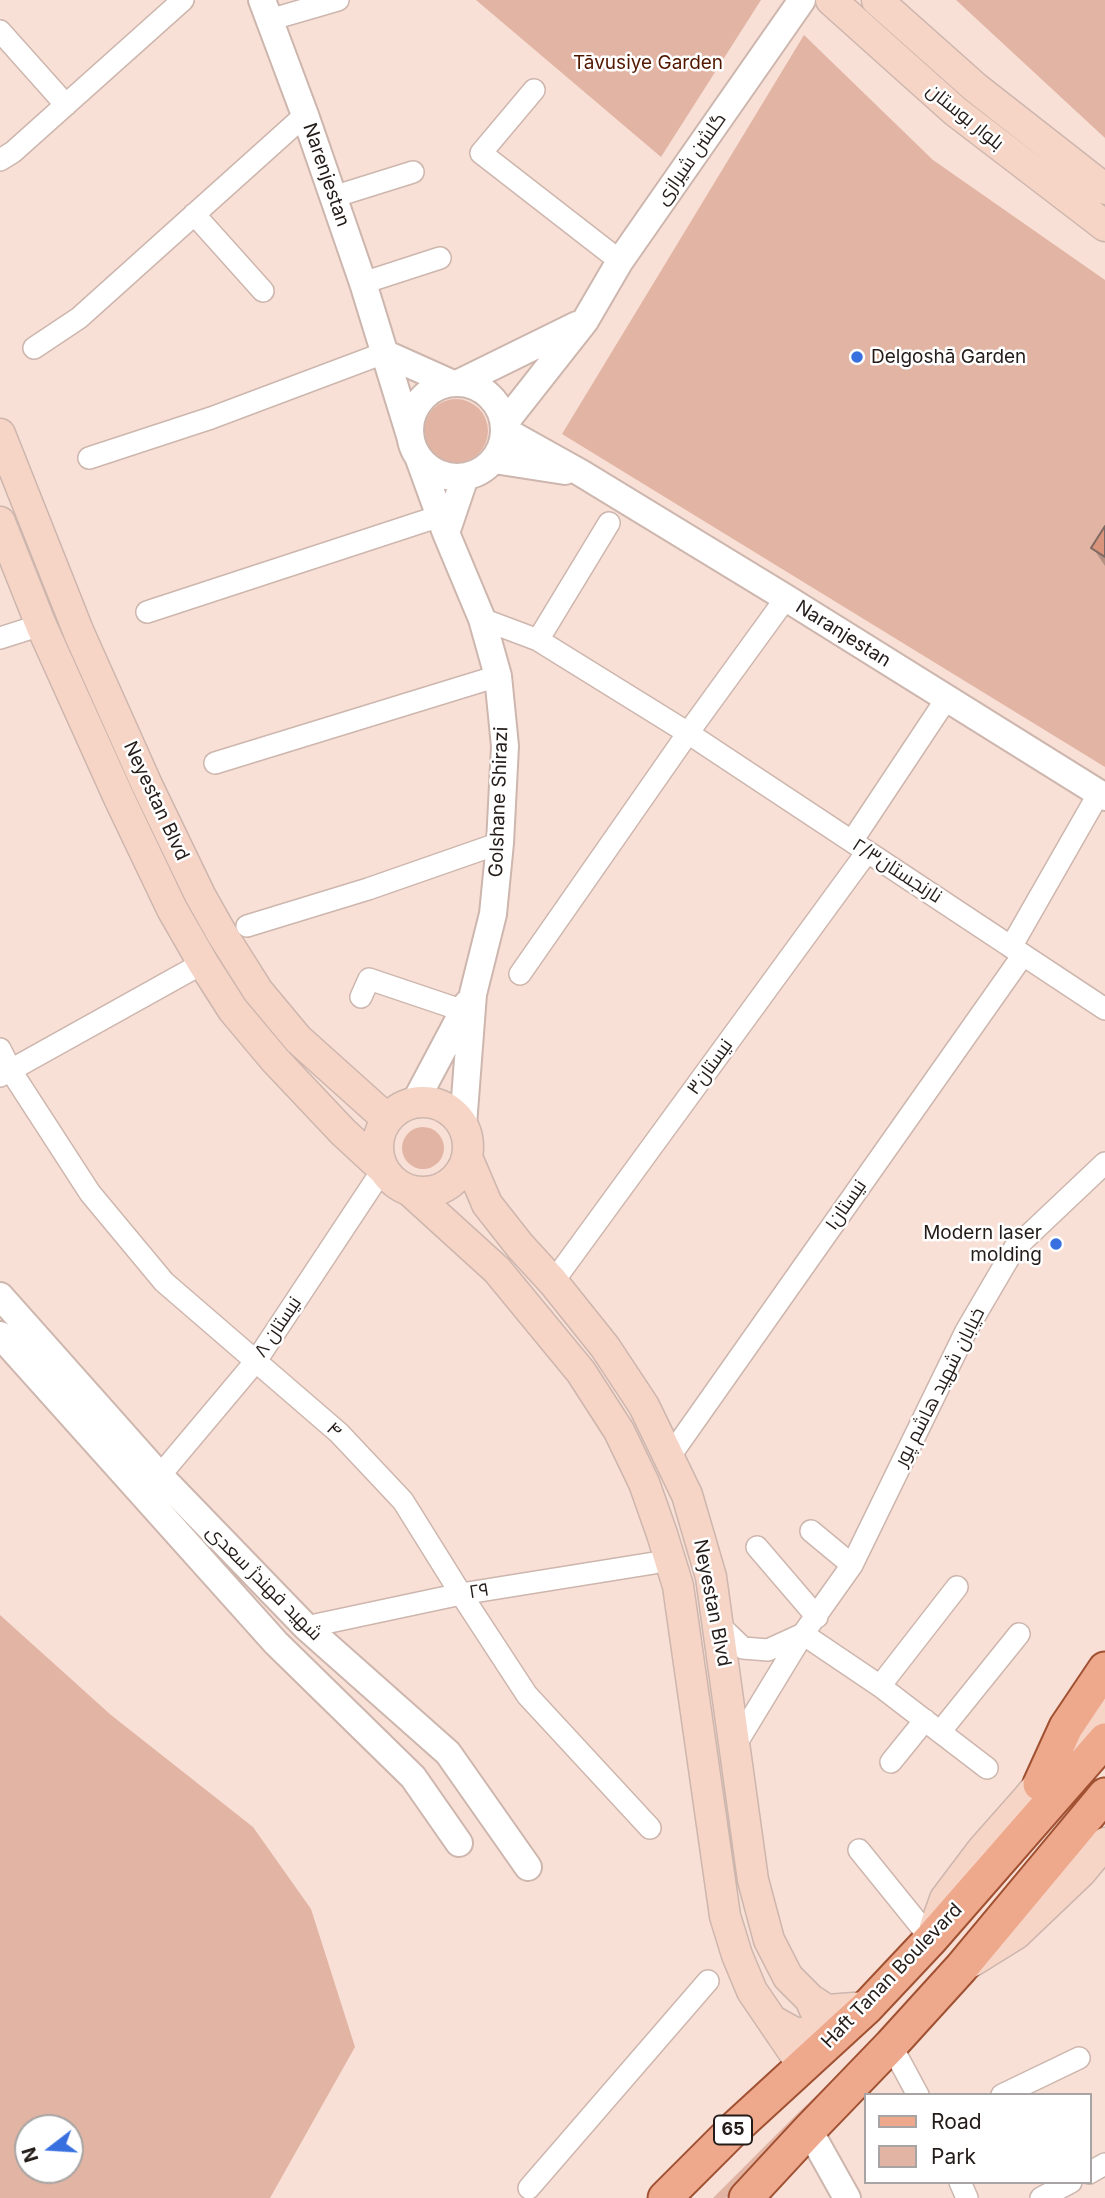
<!DOCTYPE html>
<meta charset="utf-8">
<style>
body{margin:0}
#map{position:relative;width:1105px;height:2198px;overflow:hidden;background:#f8e0d7;font-family:Inter,sans-serif}
canvas{display:block}
.legend{position:absolute;left:864px;top:2093px;width:228px;height:91px;box-sizing:border-box;background:#fff;border:2px solid #a7a4a3;margin:0;padding:9px 12px;list-style:none;font-size:21px;color:#241c19}
.legend li{display:flex;align-items:center;gap:14px;height:35px}
.legend b{width:35px;border:2px solid #a7a4a3}
.north{position:absolute;left:14px;top:2114px;width:70px;height:70px;box-sizing:border-box;background:#fff;border:2px solid #a7a4a3;border-radius:50%;rotate:253deg;font-size:19px;font-weight:700;line-height:28px;text-align:center;color:#241c19}
.north::after{content:'';display:block;margin:auto;width:24px;height:32px;background:#3870e0;clip-path:polygon(50% 0,100% 100%,50% 72%,0 100%)}
</style>
<div id="map">
<canvas width="1105" height="2198"></canvas>
<ul class="legend">
<li><b style="height:9px;background:#eea88c"></b>Road</li>
<li><b style="height:19px;background:#e2b4a3"></b>Park</li>
</ul>
<div class="north">N</div>
</div>
<script>
const g = document.querySelector('canvas').getContext('2d');
g.lineJoin = 'round';
function paint(path, color) { g.fillStyle = color; g.fill(path, 'evenodd'); }
const toPath = rows => new Path2D(rows.map(r => 'M' + r).join(''));
function stroke(path, color, width, dash) { g.strokeStyle = color; g.lineWidth = width; g.lineCap = dash ? 'butt' : 'round'; g.setLineDash(dash || []); g.stroke(path); }
function drawText(font, color, halo, rows, align = 'center') {
  g.font = font + ' Inter,Cairo,sans-serif'; g.lineWidth = 5; g.setLineDash([]); g.textBaseline = 'middle'; g.strokeStyle = halo; g.fillStyle = color; for (const [text, x, y, turn = 0] of rows) {
    g.save(); g.translate(x, y); g.rotate((+turn || 0) * Math.PI / 180); g.textAlign = isNaN(turn) ? turn : align; if (halo) g.strokeText(text, 0, 0); g.fillText(text, 0, 0); g.restore();
  }
}
paint(toPath([
 [476,0,761,0,661,157],
 [957,0,1105,0,1105,138,956,0],
 [804,35,933,160,1105,280,1105,767,562,434],
 '424 431a32 32 0 1 1 64 0a32 32 0 1 1-64 0Z',
 '402 1148a21 21 0 1 1 42 0a21 21 0 1 1-42 0Z',
 [0,1615,111,1715,253,1827,311,1909,355,2047,270,2198,0,2198],
 [28,2128,70,2128,70,2170,28,2170],
 [927,1982,864,2060,726,2198,713,2198,799,2112,853,2061]
]), '#e2b4a3');
paint(toPath([
 [1105,529,1105,566,1093,548]
]), '#0003');
const building = toPath([
 [1105,526,1105,557,1091,548,1105,526]
]);
paint(building, '#d8957c');
stroke(building, '#7e6962', 2);
const minor = toPath([
 [269,20,338,0],
 [0,31,66,105],
 [534,90,481,153,620,261],
 [0,160,13,152,183,0],
 [333,197,413,172],
 [194,214,263,291],
 [363,283,440,258],
 [34,348,79,318,305,115],
 [89,458,211,418,384,353],
 [147,612,440,516],
 [482,619,538,640,688,733,1105,1009],
 [0,638,41,625],
 [538,640,609,523],
 [215,763,498,676],
 [852,841,947,698],
 [247,926,368,889,500,843],
 [1011,947,1099,793],
 [520,974,688,733,786,598],
 [361,997,369,979,464,1011],
 [0,1049,11,1071,90,1193,164,1282,339,1433,403,1501,461,1594,527,1695,650,1828],
 [0,1076,203,963],
 [553,1282,867,852],
 [670,1456,1023,955],
 [151,1486,256,1361,383,1169],
 [811,1531,852,1565],
 [757,1547,817,1617],
 [719,1625,743,1648,768,1650,803,1634],
 [306,1627,461,1594,654,1563],
 [803,1634,880,1686,987,1768],
 [880,1686,957,1587],
 [940,1732,1019,1634],
 [736,1744,803,1634,852,1565,966,1331,1014,1249,1105,1163],
 [891,1762,925,1720],
 [859,1850,931,1939],
 [891,2045,918,2095],
 [1002,2095,1079,2058],
 [1089,2173,1105,2164],
 [960,2182,967,2198],
 [529,2188,708,1981],
 [1041,2198,1071,2182]
]);
const tertiary = toPath([
 [262,0,305,115,363,283,411,439],
 [384,353,451,383],
 [459,383,577,325],
 '410 430a47 47 0 1 1 94 0a47 47 0 1 1-94 0Z',
 [504,424,585,321,620,261,802,0],
 [504,430,581,473,786,598,1105,797],
 [418,456,446,533,482,619,498,676,505,746,500,843,493,914,473,994,463,1125],
 [494,460,565,471],
 [446,533,465,477],
 [415,1102,467,1004],
 [0,1296,160,1476,306,1627,448,1753,528,1867],
 [0,1335,276,1643,413,1777,459,1843],
 [809,2130,847,2198]
]);
const secondary = toPath([
 [831,0,955,111,1105,226],
 [877,0,976,88,1105,189],
 [0,434,79,633,147,785,200,895,222,934,258,991,298,1039,387,1119],
 [0,522,41,625,119,798,172,909,203,963,233,1010,275,1060,343,1132,383,1169],
 '378 1147a45 45 0 1 1 90 0a45 45 0 1 1-90 0Z',
 [467,1157,487,1204,520,1246,553,1282,605,1347,644,1406,687,1495,711,1577,753,1880,769,1940,788,1977,810,1999,827,2010,867,2007],
 [409,1190,497,1270,581,1372,619,1431,644,1483,662,1534,678,1586,725,1916,737,1955,752,1991,803,2066],
 [935,1927,945,1899,982,1850,1028,1798,1105,1703],
 [971,1962,1016,1934,1081,1872,1105,1843],
 [775,2022,793,2032,808,2034,816,2027,818,2017,810,1999]
]);
const primary = toPath([
 [1040,1784,1066,1727,1105,1669],
 [665,2198,734,2129,867,2007,931,1939,1105,1740],
 [746,2198,809,2130,891,2045,961,1968,1105,1795]
]);
stroke(minor, '#cdb6ad', 24);
stroke(tertiary, '#cdb6ad', 30);
stroke(secondary, '#cdb6ad', 33);
stroke(primary, '#a05132', 37);
stroke(minor, '#fff', 21);
stroke(tertiary, '#fff', 26);
stroke(secondary, '#f6d4c6', 30);
stroke(primary, '#eea88c', 33);
for (const [x, y, r, color] of [
 [857,357,7,"#3870e0"],
 [1056,1244,7,"#3870e0"]
]) { const dot = new Path2D(); dot.arc(x, y, r, 0, 2 * Math.PI); g.fillStyle = color; g.fill(dot); stroke(dot, '#fff', 2.5); }
for (const [x, y, w] of [
 [733,2130,38]
]) { const box = new Path2D(); box.roundRect(x - w / 2, y - 14.5, w, 29, 5); g.fillStyle = '#fff'; g.fill(box); stroke(box, '#241c19', 2); }
drawText('bold 18px', '#241c19', null, [
 ["65",733,2130]
]);
drawText('19px', '#531800', '#fff', [
 ["Tāvusiye Garden",648,63]
]);
drawText('19px', '#241c19', '#fff', [
 ["بلوار بوستان",965,117,39],
 ["گلشن شیرازی",691,159,-55],
 ["Narenjestan",326,175,71],
 ["Naranjestan",843,634,32],
 ["Neyestan Blvd",156,801,65],
 ["Golshane Shirazi",499,802,-88],
 ["۲/۳نارنجستان",897,871,33],
 ["۳نیستان",710,1067,-54],
 ["۱نیستان",846,1205,-55],
 ["نیستان ۸",278,1327,-56],
 ["خیابان شهید هاشم پور",940,1387,-63],
 ["۴",334,1430,43],
 ["شهید فهندژ سعدی",264,1583,45],
 ["۲۹",479,1591,-9],
 ["Neyestan Blvd",712,1603,79],
 ["Haft Tanan Boulevard",892,1976,-46]
]);
drawText('19px', '#241c19', '#fff', [
 ["Delgoshā Garden",871,357],
 ["Modern laser",1042,1233,"right"],
 ["molding",1042,1255,"right"]
], 'left');
</script>
